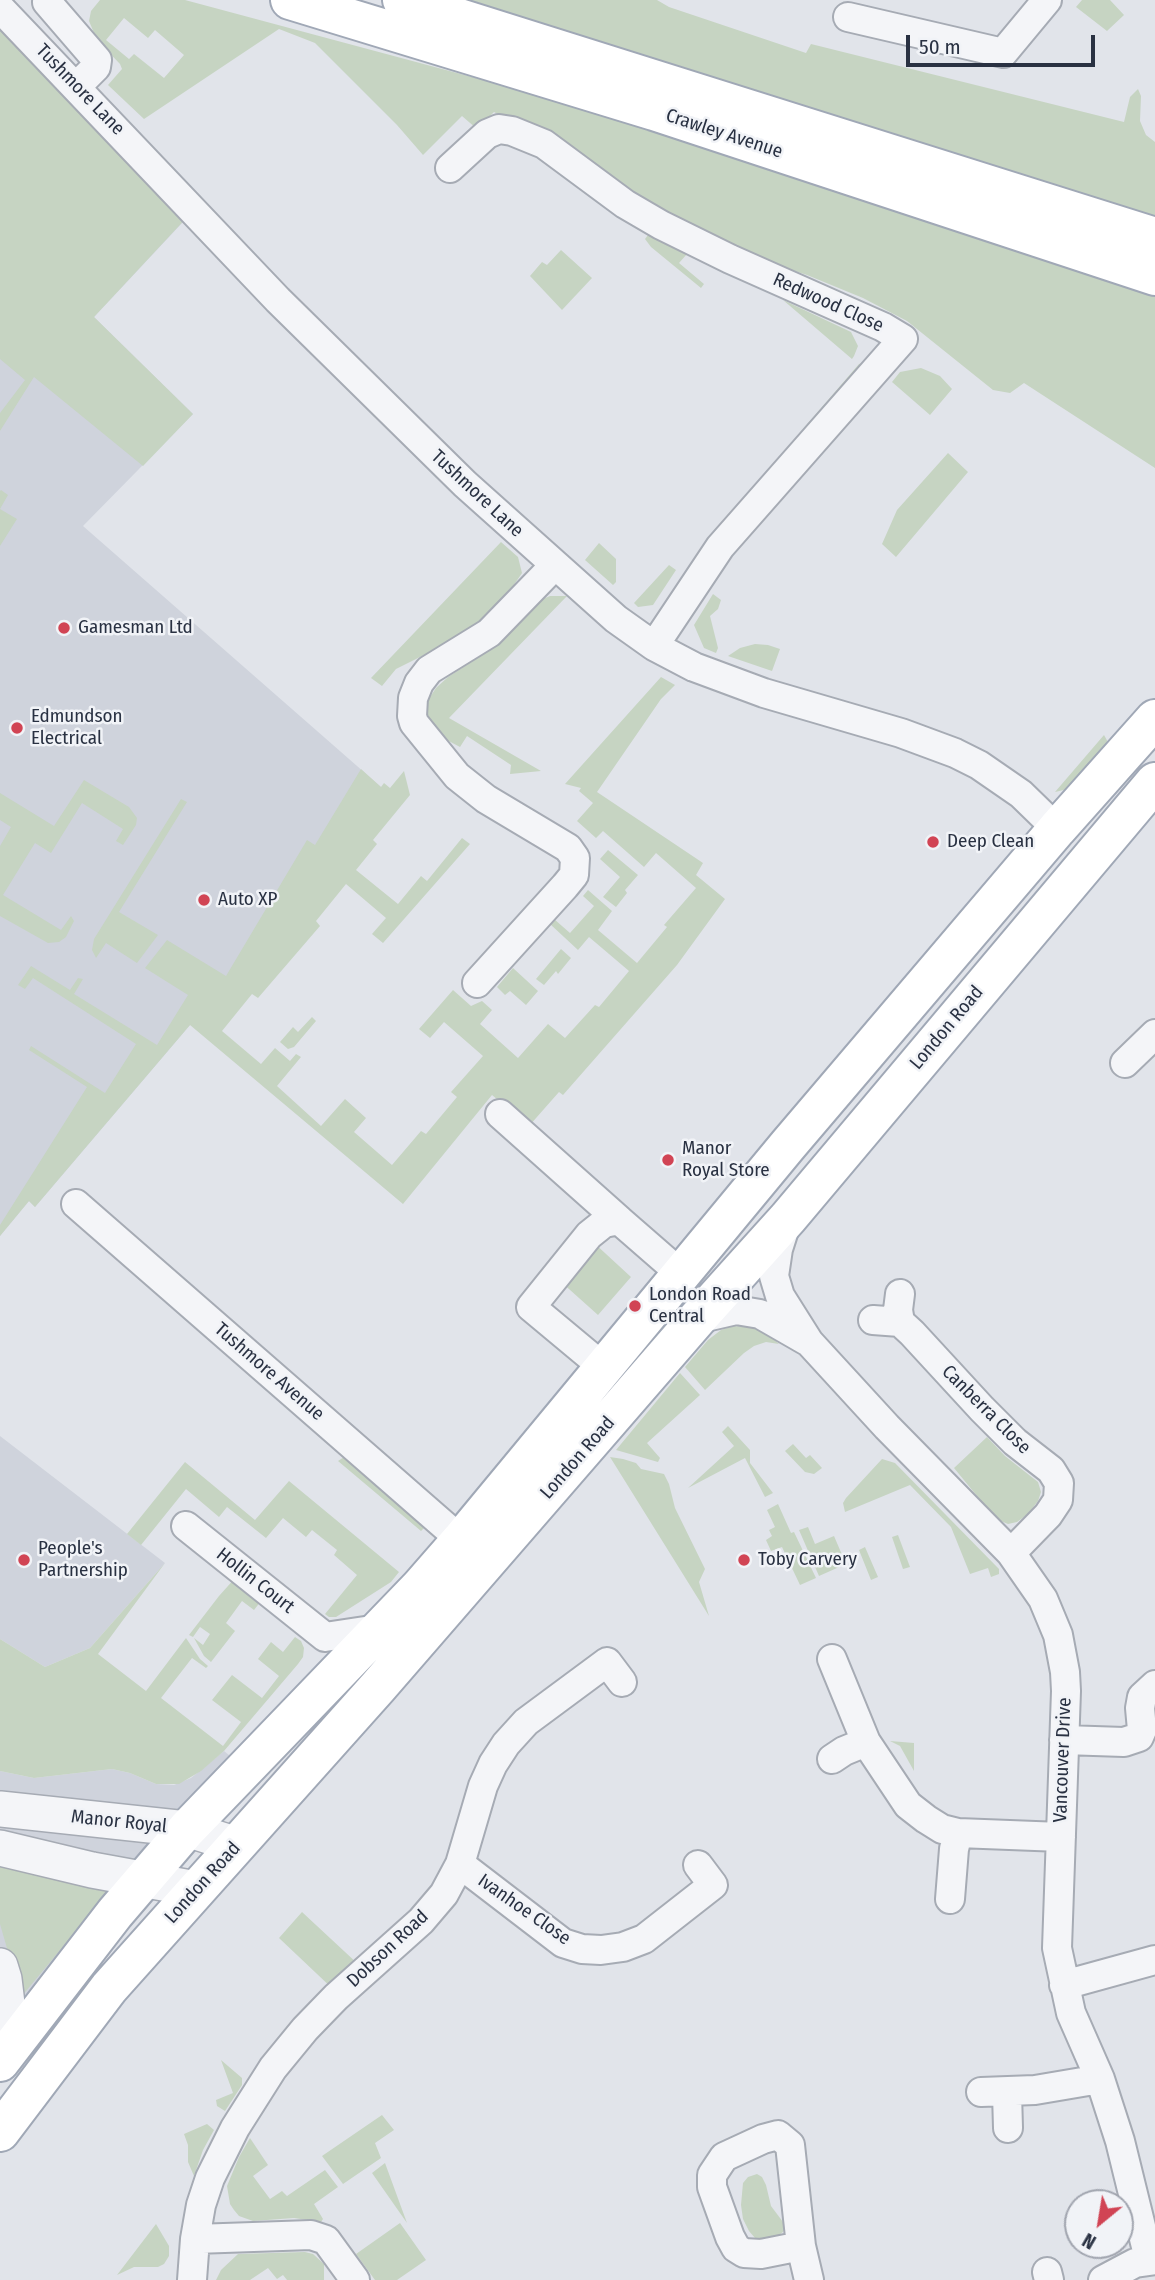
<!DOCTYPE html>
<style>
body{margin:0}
#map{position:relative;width:1155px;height:2280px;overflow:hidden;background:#e1e4ea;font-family:"Fira Sans Condensed",sans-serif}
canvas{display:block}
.north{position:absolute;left:1064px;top:2189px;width:70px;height:70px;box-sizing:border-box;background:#f1f3f7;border:2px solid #a1a5af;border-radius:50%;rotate:210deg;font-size:19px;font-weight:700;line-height:28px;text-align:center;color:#293142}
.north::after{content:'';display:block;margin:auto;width:24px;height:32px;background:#d14454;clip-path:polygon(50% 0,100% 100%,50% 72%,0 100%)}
.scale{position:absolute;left:906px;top:35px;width:189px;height:32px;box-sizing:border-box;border:4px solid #293142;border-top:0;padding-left:9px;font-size:21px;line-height:24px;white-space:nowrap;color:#293142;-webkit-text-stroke:5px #f1f3f7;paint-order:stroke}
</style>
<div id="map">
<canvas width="1155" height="2280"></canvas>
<div class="north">N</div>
<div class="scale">50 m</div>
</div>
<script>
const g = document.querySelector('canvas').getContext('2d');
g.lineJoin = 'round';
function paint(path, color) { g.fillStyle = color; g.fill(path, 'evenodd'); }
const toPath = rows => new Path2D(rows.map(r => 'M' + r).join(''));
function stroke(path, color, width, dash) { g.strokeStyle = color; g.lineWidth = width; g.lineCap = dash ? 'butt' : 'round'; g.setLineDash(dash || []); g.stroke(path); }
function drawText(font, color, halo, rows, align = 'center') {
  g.font = font + ' "Fira Sans Condensed",sans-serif'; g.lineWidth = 5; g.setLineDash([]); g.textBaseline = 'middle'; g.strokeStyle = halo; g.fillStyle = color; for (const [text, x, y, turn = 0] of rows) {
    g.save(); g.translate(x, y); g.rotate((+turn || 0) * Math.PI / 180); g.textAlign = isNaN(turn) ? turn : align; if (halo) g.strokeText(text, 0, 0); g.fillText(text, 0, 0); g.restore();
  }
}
paint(toPath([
 [0,47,183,222,94,317,193,414,83,526,381,787,190,1025,35,1207,29,1201,0,1236],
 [0,1436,165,1563,90,1648,45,1667,0,1639],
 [224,1751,235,1760,0,2062,0,1771,34,1778,112,1769,130,1773,156,1784,174,1785,191,1778]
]), '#cfd3dc');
paint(toPath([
 [100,0,185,0,554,99,1155,291,1155,468,1024,383,1010,393,993,390,907,321,863,298,807,275,746,255,707,238,550,142,494,112,477,129,462,116,423,155,397,125,315,43,279,29,144,119,108,85,122,69,120,64,97,40,89,21,91,11],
 [124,18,148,38,155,30,184,55,164,78,134,54,129,59,106,40],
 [465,0,657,0,669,7,806,53,811,44,1124,122,1130,97,1138,89,1141,96,1140,121,1146,135,1155,142,1155,218],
 [1082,0,1110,0,1124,15,1107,31,1076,7],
 [0,24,191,213,94,317,193,414,143,466,34,377,0,431,0,413,25,380,0,359],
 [648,235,687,254,679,263,704,284,701,288,651,247,645,239],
 [561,250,592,278,562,310,530,276,542,262,547,265],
 [783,300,851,332,858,346,854,356,852,359],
 [862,363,865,365,804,433,803,429,859,364],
 [921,368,940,376,952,389,930,415,892,382,900,372],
 [948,453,968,472,896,557,882,544,897,510],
 [1,490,8,495,0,509,17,519,0,546,0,491],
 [501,542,518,557,522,573,505,598,484,620,464,635,396,669,382,686,371,678],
 [599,543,616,559,616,582,613,585,585,560],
 [669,565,676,570,653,605,638,607,634,603],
 [713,594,721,600,718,609,710,616,718,648,716,653,704,648,694,625],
 [550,596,567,596,449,718,541,771,510,774,511,765,467,736,460,747,445,739,430,723,426,707,428,700,436,688,448,677,490,650,543,599],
 [755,644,768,645,780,649,772,671,728,656,740,648],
 [661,677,675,685,661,699,597,792,703,863,696,875,725,899,677,965,563,1095,559,1092,529,1126,492,1095,403,1204,190,1025,35,1207,29,1201,0,1236,0,1225,87,1087,29,1050,31,1046,105,1093,136,1044,33,978,25,989,18,985,31,966,70,990,78,978,83,979,74,994,157,1045,188,995,145,968,167,940,226,976,307,840,315,845,361,769,381,787,384,783,390,788,404,771,410,795,373,840,377,844,356,870,398,904,421,876,427,881,462,838,470,844,383,943,372,934,386,918,346,884,316,921,320,926,258,998,252,994,222,1031,261,1064,275,1048,290,1061,296,1054,301,1057,277,1086,321,1126,345,1099,366,1118,354,1132,392,1165,421,1131,426,1134,457,1097,451,1092,483,1056,444,1022,430,1038,419,1029,453,990,471,1006,482,1001,492,1010,480,1024,518,1058,548,1024,565,1038,595,1005,599,1007,629,971,589,937,578,950,550,924,554,919,570,933,594,906,583,896,588,890,612,911,598,930,637,963,667,927,664,925,696,888,656,853,644,867,603,831,596,838,577,821,593,803,579,791,581,788,565,784],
 [1104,735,1109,744,1068,789,1055,792],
 [84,780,129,807,137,818,136,825,123,845,116,841,123,829,82,803,51,853,35,843,3,895,61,930,71,916,74,921,66,937,59,942,48,943,0,916,0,846,11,827,0,820,0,793,54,826],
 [181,799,187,802,119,912,158,935,137,963,106,943,96,958,92,950,94,939],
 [608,850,638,875,625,890,627,893,616,907,603,897,620,877,600,859],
 [561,949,571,958,558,974,556,971,544,985,536,979],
 [513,968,538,991,526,1005,510,991,505,995,497,987],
 [312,1017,316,1021,294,1047,288,1049,280,1042,293,1027,298,1032],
 [593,1242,631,1277,598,1315,560,1281],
 [734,1326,750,1327,761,1331,769,1335,779,1344,766,1342,754,1346,744,1353,705,1390,685,1367,708,1340,721,1330],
 [680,1373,700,1395,647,1443,660,1458,658,1462,616,1450],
 [728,1426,750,1450,750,1463,773,1493,765,1497,745,1458,688,1488,734,1446,722,1432],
 [987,1437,1005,1456,1038,1482,1041,1492,1038,1501,1028,1514,1017,1522,1008,1524,996,1519,954,1468],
 [793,1444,806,1458,810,1455,822,1468,814,1474,805,1472,785,1451],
 [344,1457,423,1524,424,1528,421,1531,338,1461],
 [610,1457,623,1459,636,1463,641,1469,664,1474,669,1484,675,1508,705,1569,699,1582,709,1616],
 [882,1459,895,1463,999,1569,999,1574,991,1577,988,1568,970,1574,951,1527,910,1485,845,1512,843,1503,846,1498],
 [185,1462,255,1520,289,1481,399,1572,391,1582,336,1617,329,1617,325,1614,357,1575,334,1555,337,1550,312,1530,306,1537,283,1518,266,1538,227,1507,219,1517,186,1489,141,1545,127,1534],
 [778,1504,791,1533,794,1532,816,1578,800,1585,782,1547,771,1551,766,1540,772,1536,769,1530,775,1527,767,1510],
 [808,1527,815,1544,834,1536,846,1564,819,1576,799,1530],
 [898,1535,910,1567,903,1569,892,1537],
 [865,1547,878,1577,871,1580,859,1550],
 [165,1563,98,1654,146,1691,186,1638,200,1659,208,1666,206,1668,192,1658,161,1698,223,1746,241,1722,212,1700,232,1675,262,1698,279,1676,258,1659,271,1642,283,1652,295,1637,301,1641,304,1648,303,1657,298,1664,224,1751,201,1771,179,1784,156,1784,130,1773,112,1769,34,1778,0,1771,0,1639,45,1667,90,1648],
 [236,1577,261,1601,254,1610,242,1601,226,1623,235,1631,211,1662,204,1656,194,1638,203,1645,210,1634,200,1627,193,1637,189,1635,219,1596],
 [890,1741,914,1743,914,1771,900,1746],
 [0,1861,111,1889,21,1997,0,1924],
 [302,1912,359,1965,335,1991,279,1938],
 [221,2060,242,2078,242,2085,225,2111,217,2106,216,2100,233,2093],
 [382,2115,394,2130,375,2143,381,2158,343,2184,322,2156],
 [207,2124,214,2130,203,2150,194,2176,188,2162,188,2145,184,2134],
 [250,2138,268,2165,253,2176,270,2199,282,2191,287,2196,325,2170,338,2187,314,2204,323,2219,321,2222,294,2218,253,2221,239,2216,234,2210,230,2204,227,2186,239,2157],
 [385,2163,407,2223,372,2173],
 [757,2174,762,2177,766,2185,771,2206,786,2226,783,2232,776,2237,766,2240,755,2238,749,2231,743,2219,741,2205,743,2183,748,2177],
 [400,2223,426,2260,397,2280,375,2280,356,2254],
 [156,2224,169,2246,169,2256,164,2264,158,2267,134,2267,117,2275],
 [305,2252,313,2254,324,2264,324,2280,287,2280,283,2275,277,2279,268,2268,250,2280,216,2280,221,2270,238,2254]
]), '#c6d4c2');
const minor = toPath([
 [47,2,97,60,96,67,76,87],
 [0,8,278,300,465,484,616,619,654,646,694,667,764,693,901,733,955,753,979,765,1021,794,1057,829],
 [848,17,1003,53,1047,0],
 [450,168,487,134,499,129,512,131,544,144,625,204,661,225,730,259,883,327,903,339,720,547,654,646],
 [477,983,565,886,574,875,575,858,568,848,486,799,457,776,414,723,412,716,413,698,419,683,429,670,489,633,554,566],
 [1125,1063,1155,1034],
 [500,1114,619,1220],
 [76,1204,461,1540],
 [786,1224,778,1249,774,1276,780,1296,809,1342,887,1427,1011,1553,1043,1599,1058,1635,1065,1672,1066,1691,1057,1948,1071,2013,1100,2079,1120,2141,1149,2259],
 [900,1294,898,1310,900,1322],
 [697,1319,736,1310,760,1314,807,1341],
 [873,1320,900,1322,912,1333,982,1409,1015,1442,1051,1470,1059,1483,1058,1500,1048,1515,1011,1553],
 [603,1367,531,1307,589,1235,604,1223,619,1220,681,1274],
 [186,1526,325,1637,378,1629],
 [832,1659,866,1742,908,1805,926,1819,942,1829,958,1833,1061,1837],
 [1064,1740,1124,1742,1139,1737,1142,1730,1140,1708,1142,1697,1155,1685],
 [832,1759,844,1751,866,1742],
 [460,1864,563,1943,582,1949,601,1950,623,1947,644,1939,713,1885,698,1865],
 [950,1899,954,1849,958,1833],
 [1064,1985,1155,1960],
 [981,2092,1035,2090,1100,2079],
 [1007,2093,1008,2128],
 [195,2239,311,2235,326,2240,355,2280],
 [801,2246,761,2254,744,2253,736,2248,730,2237,712,2187,712,2175,724,2157,763,2139,778,2135,790,2145,801,2246,809,2280],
 [1047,2272,1049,2280],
 [192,2280,195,2239,201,2205,210,2178,235,2128,273,2068,305,2029,336,1997,421,1921,444,1894,460,1864,483,1786,493,1764,506,1744,526,1722,607,1662,622,1682],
 [1103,2280,1135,2263,1155,2260]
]);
const tertiary = toPath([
 [0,1809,187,1829,237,1845],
 [0,1848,92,1870,196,1889],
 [0,1966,4,1979,12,2045]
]);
const primary = toPath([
 [290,0,654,111,1155,276],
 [402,0,1155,237],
 [0,2062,115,1913,187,1829,420,1587,461,1540,788,1145,1057,829,1155,719],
 [0,2132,109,1988,378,1687,697,1319,788,1218,1155,782]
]);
stroke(minor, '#a6abb4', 32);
stroke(tertiary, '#a6abb4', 38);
stroke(primary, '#a0a8b6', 42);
stroke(minor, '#f4f5f8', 28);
stroke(tertiary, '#f4f5f8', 35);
stroke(primary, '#fff', 38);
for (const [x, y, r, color] of [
 [64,628,7,"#d14454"],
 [17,728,7,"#d14454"],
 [933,842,7,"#d14454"],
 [204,900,7,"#d14454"],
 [668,1160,7,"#d14454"],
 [635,1306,7,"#d14454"],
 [24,1560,7,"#d14454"],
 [744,1560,7,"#d14454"]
]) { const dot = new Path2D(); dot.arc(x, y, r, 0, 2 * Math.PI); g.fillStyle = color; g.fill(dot); stroke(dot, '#f1f3f7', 2.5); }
drawText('19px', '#293142', '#f1f3f7', [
 ["Tushmore Lane",80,90,46],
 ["Crawley Avenue",724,134,18],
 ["Redwood Close",828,303,24],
 ["Tushmore Lane",477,494,43],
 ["London Road",947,1028,-50],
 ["Tushmore Avenue",269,1372,41],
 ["Canberra Close",986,1410,45],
 ["London Road",578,1458,-49],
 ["Hollin Court",255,1581,38],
 ["Vancouver Drive",1063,1760,-88],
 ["Manor Royal",119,1822,6],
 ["London Road",203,1883,-48],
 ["Ivanhoe Close",524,1910,35],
 ["Dobson Road",388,1949,-43]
]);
drawText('19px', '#293142', '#f1f3f7', [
 ["Gamesman Ltd",78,628],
 ["Edmundson",31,717],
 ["Electrical",31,739],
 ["Deep Clean",947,842],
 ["Auto XP",218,900],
 ["Manor",682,1149],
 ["Royal Store",682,1171],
 ["London Road",649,1295],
 ["Central",649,1317],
 ["People's",38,1549],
 ["Partnership",38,1571],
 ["Toby Carvery",758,1560]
], 'left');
</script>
